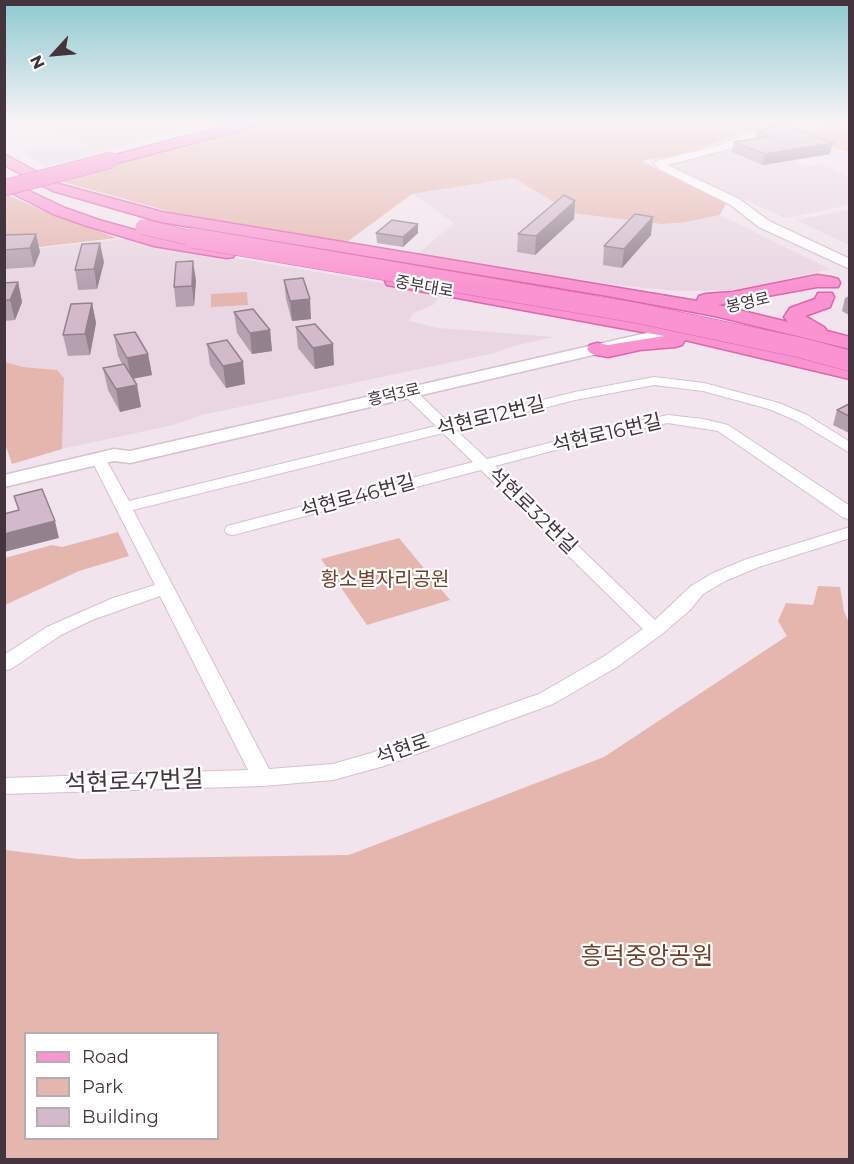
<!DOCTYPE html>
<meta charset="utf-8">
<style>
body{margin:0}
#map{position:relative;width:854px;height:1164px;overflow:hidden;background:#f1e4ec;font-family:Montserrat,sans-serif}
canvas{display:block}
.frame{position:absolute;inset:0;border:6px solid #43343e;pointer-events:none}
.legend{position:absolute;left:24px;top:1032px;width:195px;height:108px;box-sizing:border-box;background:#fff;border:2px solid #b4aeb2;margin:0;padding:8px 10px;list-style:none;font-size:18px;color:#43343e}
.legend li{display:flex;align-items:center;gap:12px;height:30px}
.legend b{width:30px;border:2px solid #b4aeb2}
.north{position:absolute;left:24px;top:24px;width:60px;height:60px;-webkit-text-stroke:4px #fff;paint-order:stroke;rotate:244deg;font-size:16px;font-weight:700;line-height:24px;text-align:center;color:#43343e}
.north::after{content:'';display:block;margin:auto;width:21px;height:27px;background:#43343e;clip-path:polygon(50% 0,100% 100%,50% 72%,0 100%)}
</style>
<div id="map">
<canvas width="854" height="1164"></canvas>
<div class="frame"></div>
<ul class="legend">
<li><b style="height:8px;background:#fa94d0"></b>Road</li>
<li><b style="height:16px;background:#e4b6ae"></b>Park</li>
<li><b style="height:16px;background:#d2bacb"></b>Building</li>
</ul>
<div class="north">N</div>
</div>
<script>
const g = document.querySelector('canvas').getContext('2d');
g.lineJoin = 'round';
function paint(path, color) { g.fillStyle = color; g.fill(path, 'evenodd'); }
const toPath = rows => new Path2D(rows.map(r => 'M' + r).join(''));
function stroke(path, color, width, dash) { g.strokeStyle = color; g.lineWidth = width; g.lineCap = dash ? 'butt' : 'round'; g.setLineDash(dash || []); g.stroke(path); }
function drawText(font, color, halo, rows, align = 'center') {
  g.font = font + ' Montserrat,"Noto Sans KR",sans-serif'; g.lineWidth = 4.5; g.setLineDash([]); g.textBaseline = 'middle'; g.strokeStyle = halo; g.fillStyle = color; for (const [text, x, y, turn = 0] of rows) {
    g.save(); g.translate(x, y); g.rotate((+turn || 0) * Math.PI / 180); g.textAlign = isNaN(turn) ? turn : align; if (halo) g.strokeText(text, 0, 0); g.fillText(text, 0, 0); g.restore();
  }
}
paint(toPath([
 [749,142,807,167,819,164,849,177,849,205,785,218,668,166,669,162,697,157],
 [514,178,572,213,686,222,720,215,830,269,741,290,678,291,615,285,416,255,454,223,413,194],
 [849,210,849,245,796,220],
 [122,239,442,293,433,305,413,313,409,321,438,328,555,337,517,345,495,353,202,415,173,425,62,449,64,378,57,370,23,367,5,362,4,252]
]), '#e9d6e2');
paint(toPath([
 [73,123,208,123,46,167,24,153,44,146,86,147,91,144,70,141,56,128]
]), '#e0d6de');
paint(toPath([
 [272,123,773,123,683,154,641,161,726,203,720,215,686,222,662,224,572,213,514,178,412,194,347,242,171,212,56,180],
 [834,123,849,129,849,151,845,151,793,132],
 [4,193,41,210,117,238,5,251],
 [247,292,248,305,211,307,211,294],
 [5,362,23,367,57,370,64,378,62,449,12,464,5,444],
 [118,532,129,556,79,571,5,605,5,558,52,545,62,547],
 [399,538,450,600,367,625,321,559],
 [818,586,840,587,844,611,849,623,849,1159,5,1159,5,850,79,859,349,855,604,757,787,636,778,621,786,603,813,605],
 [26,1034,218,1034,218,1138,26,1138]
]), '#e4b6ae');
const minor = toPath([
 [654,377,704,383,779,403,807,415,850,442,850,453,797,421,769,409,703,391,654,385,575,400,456,430,487,459,619,425,668,415,703,419,728,425,850,506,850,519,844,518,718,431,668,423,620,433,495,466,655,620,691,586,713,573,747,559,850,527,850,538,759,567,725,581,703,594,690,610,662,634,617,667,553,704,384,766,333,780,263,786,4,794,4,778,248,770,160,596,92,620,61,635,11,669,4,670,4,655,47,627,113,598,155,585,91,459,94,456,104,456,129,501,436,426,404,395,402,392,409,388,414,389,449,423,575,392,654,377],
 [443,433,473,462,227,526,225,530,227,534,233,535,481,470,643,629,603,657,539,694,371,753,333,764,269,769,133,510,443,433]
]);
const tertiary = toPath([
 [786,123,805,123,761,136,725,150,667,165,739,199,769,221,850,259,850,269,759,227,731,205,659,169,654,163,656,161,717,146,753,132,786,123],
 [673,327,681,332,679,335,130,463,114,461,4,487,4,475,114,449,130,451,673,327]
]);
const primary = toPath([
 [4,154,59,184,162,212,697,301,699,296,706,294,733,292,817,275,831,277,838,279,840,283,838,287,817,287,718,305,788,322,784,317,790,308,815,299,818,293,832,293,834,297,830,307,805,316,824,327,827,331,850,337,850,349,715,316,608,296,161,222,53,191,4,165,4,154],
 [4,179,65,208,99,220,156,236,227,248,233,249,236,253,233,257,227,258,154,246,87,226,53,214,4,189,4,179],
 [394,275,647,320,780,349,850,366,850,379,685,340,682,345,675,347,640,350,608,357,597,355,590,353,587,349,590,345,597,343,608,345,664,336,387,285,385,281,387,277,394,275]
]);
const trunk = toPath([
 [235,123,260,123,258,126,111,165,103,160,106,157,235,123]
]);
stroke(minor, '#d7c1cf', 2);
stroke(tertiary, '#d7c1cf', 3);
stroke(primary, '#de65ae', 3);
stroke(trunk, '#d639a2', 2);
paint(minor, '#fff');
paint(tertiary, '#fff');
paint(primary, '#fa94d0');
paint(trunk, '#f97eca');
const primaryBridgeFar1 = toPath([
 [143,227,200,240]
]);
const primaryBridge = toPath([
 [193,238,637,313,802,348,850,361]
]);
const trunkBridge = toPath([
 [4,188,111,160]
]);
stroke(primaryBridgeFar1, '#de65ae', 16, []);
stroke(primaryBridge, '#de65ae', 21, []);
stroke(trunkBridge, '#d639a2', 17, []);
stroke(primaryBridgeFar1, '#fa94d0', 15);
stroke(primaryBridge, '#fa94d0', 20);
stroke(trunkBridge, '#f97eca', 16);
paint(toPath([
 [756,130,830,154,763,165,732,152,734,142,755,138],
 [575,201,574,219,535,255,517,252,518,234],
 [418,224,418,233,403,247,377,243,376,233],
 [36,234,40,252,34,267,4,269,4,235],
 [651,235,622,268,603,265,604,246],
 [104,262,97,289,78,290,75,270],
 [196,280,194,306,176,307,174,287],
 [284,280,311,319,292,321,286,299],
 [18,282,22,302,15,320,4,321,4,283],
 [849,296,849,315,842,311,845,298],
 [92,303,96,323,90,355,68,356,63,335],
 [234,312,270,330,272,351,252,354,237,333],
 [296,327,334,365,315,369,298,348],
 [114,335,148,354,152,375,133,379,141,407,120,412,108,390,103,368,122,364,118,356],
 [207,344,245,384,226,388,210,365],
 [849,404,849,433,833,425,837,410]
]), '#b5a0af');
paint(toPath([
 [833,143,830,154,763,165,765,154],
 [575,201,574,219,535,255,536,236],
 [653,217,651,235,622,268,624,249],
 [418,224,418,233,403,247,403,237],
 [36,234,40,252,34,267,30,248],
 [100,243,104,262,97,289,94,269],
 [193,261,196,280,194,306,192,286],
 [18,282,22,302,15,320,10,300],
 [310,299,311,319,292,321,290,301],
 [92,303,96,323,90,355,85,334],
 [270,330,272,351,252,354,250,333],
 [333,344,334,365,315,369,313,348],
 [148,354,152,375,131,379,127,358],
 [243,362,245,384,226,388,223,366],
 [137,385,141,407,120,412,116,389],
 [55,521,59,538,4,552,4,534]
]), '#93828e');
const building = toPath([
 [785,125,833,143,765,154,734,142,770,136,756,130,785,125],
 [564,195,575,201,536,236,518,234,564,195],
 [635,214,653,217,624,249,604,246,635,214],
 [392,220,418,224,403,237,376,233,392,220],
 [36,234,30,248,4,250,4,235,36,234],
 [100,243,94,269,75,270,82,244,100,243],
 [193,261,192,286,174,287,176,262,193,261],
 [303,278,310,299,290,301,284,280,303,278],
 [18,282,10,300,4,300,4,283,18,282],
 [92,303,85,334,63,335,71,304,92,303],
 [253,309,270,330,250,333,234,312,253,309],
 [315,324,333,344,313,348,296,327,315,324],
 [135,332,148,354,127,358,114,335,135,332],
 [227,340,243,362,223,366,207,344,227,340],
 [124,364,137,385,116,389,103,368,124,364],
 [849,404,849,416,837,410,849,404],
 [42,489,55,521,4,534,4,514,19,510,14,496,42,489]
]);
paint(building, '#d2bacb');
stroke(building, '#93828e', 1.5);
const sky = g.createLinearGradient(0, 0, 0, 286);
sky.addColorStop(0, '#8ccacf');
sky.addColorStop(0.43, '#f9f3f6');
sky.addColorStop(1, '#f9f3f600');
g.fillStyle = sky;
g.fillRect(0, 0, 854, 286);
drawText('16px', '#43343e', '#fff', [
 ["중부대로",424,287,10],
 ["봉영로",748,303,-13],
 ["흥덕3로",394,395,-13]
]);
drawText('20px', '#43343e', '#fff', [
 ["석현로12번길",491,417,-14],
 ["석현로16번길",607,434,-13],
 ["석현로46번길",358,497,-15],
 ["석현로32번길",532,511,44],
 ["석현로",403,750,-19]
]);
drawText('20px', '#72412a', '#fff', [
 ["황소별자리공원",385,580]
]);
drawText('24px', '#43343e', '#fff', [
 ["석현로47번길",134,782,-2]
]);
drawText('24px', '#72412a', '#fff', [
 ["흥덕중앙공원",647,957]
]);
</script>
